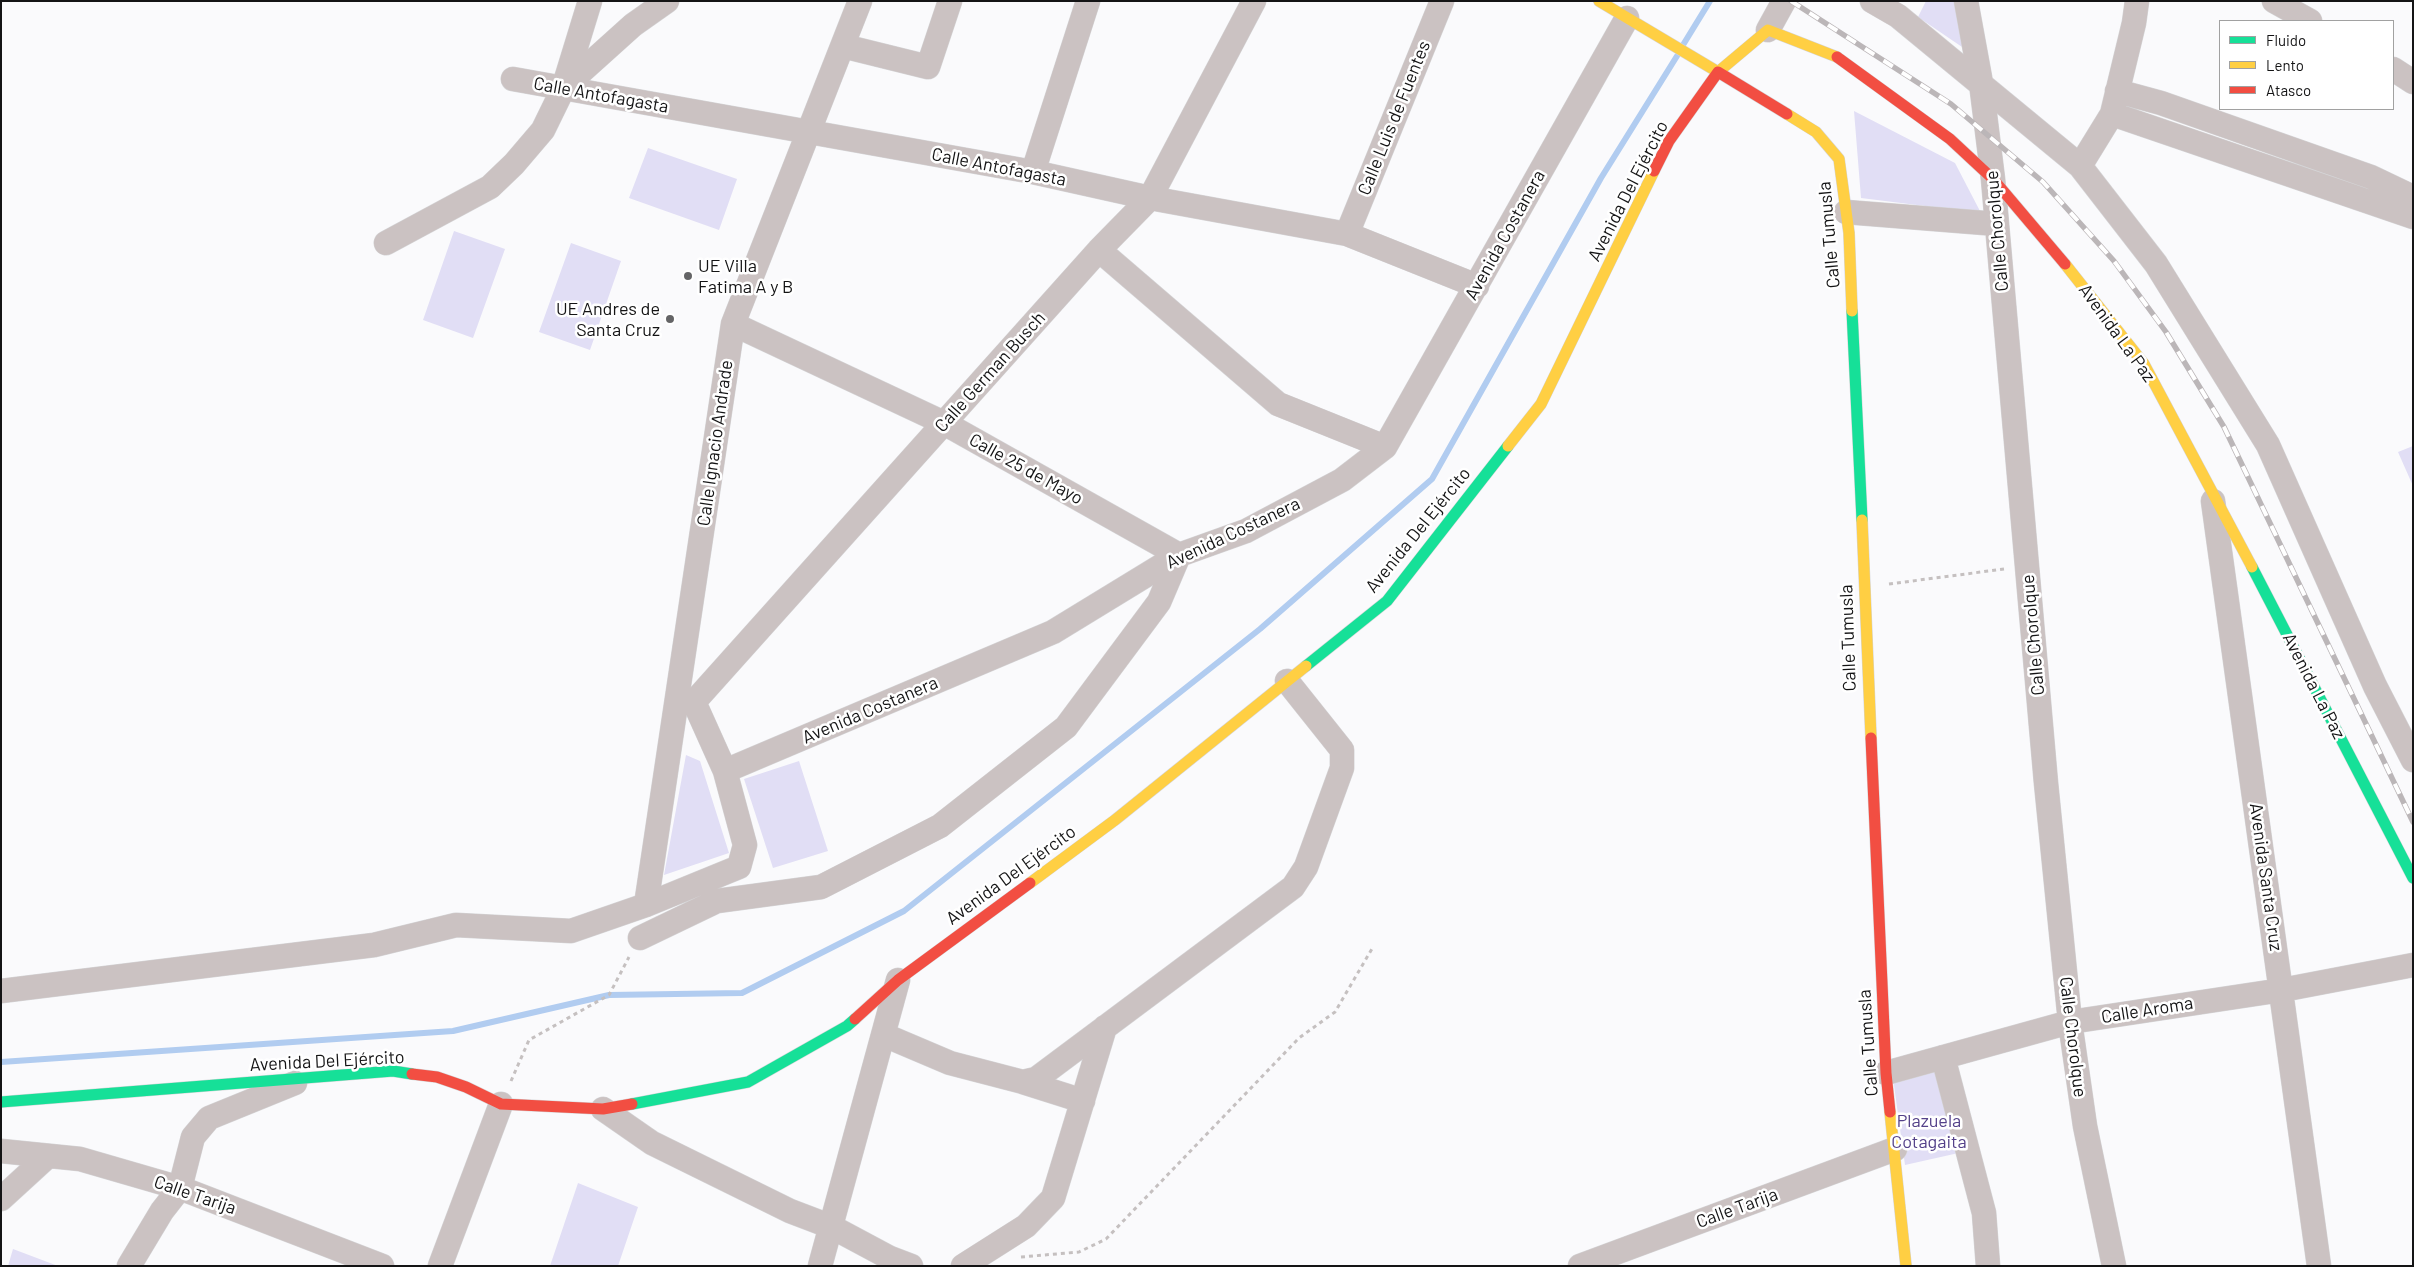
<!DOCTYPE html>
<meta charset="utf-8">
<style>
body{margin:0}
#map{position:relative;width:2414px;height:1267px;overflow:hidden;background:#fafafc;font-family:Barlow,sans-serif}
canvas{display:block}
.frame{position:absolute;inset:0;border:2px solid #141415;pointer-events:none}
.legend{position:absolute;left:2219px;top:20px;width:175px;height:90px;box-sizing:border-box;background:#fff;border:1px solid #a1a1a1;margin:0;padding:6px 9px;list-style:none;font-size:15px;color:#141415}
.legend li{display:flex;align-items:center;gap:10px;height:25px}
.legend b{width:25px;border:1px solid #a1a1a1}
</style>
<div id="map">
<canvas width="2414" height="1267"></canvas>
<div class="frame"></div>
<ul class="legend">
<li><b style="height:6px;background:#16e098"></b>Fluido</li>
<li><b style="height:6px;background:#ffcf43"></b>Lento</li>
<li><b style="height:6px;background:#f24e42"></b>Atasco</li>
</ul>
</div>
<script>
const g = document.querySelector('canvas').getContext('2d');
g.lineJoin = 'round';
function paint(path, color) { g.fillStyle = color; g.fill(path, 'evenodd'); }
const toPath = rows => new Path2D(rows.map(r => 'M' + r).join(''));
function stroke(path, color, width, dash) { g.strokeStyle = color; g.lineWidth = width; g.lineCap = dash ? 'butt' : 'round'; g.setLineDash(dash || []); g.stroke(path); }
function drawText(font, color, halo, rows, align = 'center') {
  g.font = font + ' Barlow,sans-serif'; g.lineWidth = 5; g.setLineDash([]); g.textBaseline = 'middle'; g.strokeStyle = halo; g.fillStyle = color; for (const [text, x, y, turn = 0] of rows) {
    g.save(); g.translate(x, y); g.rotate((+turn || 0) * Math.PI / 180); g.textAlign = isNaN(turn) ? turn : align; if (halo) g.strokeText(text, 0, 0); g.fillText(text, 0, 0); g.restore();
  }
}
paint(toPath([
 [1926,1,1955,1,1965,49,1918,17],
 [1854,111,1955,163,1981,213,1861,198],
 [648,148,737,179,719,230,629,198],
 [454,231,505,249,473,338,423,320],
 [571,243,621,261,590,350,539,332],
 [2413,446,2413,486,2398,452],
 [686,755,700,761,729,853,664,875],
 [799,761,828,851,773,868,744,779],
 [1938,1064,1963,1152,1905,1165,1893,1078],
 [578,1183,638,1207,618,1266,550,1266],
 [13,1249,58,1266,8,1266]
]), '#e1def5');
stroke(toPath([
 [1683,45,1710,1],
 [1,1062,453,1031,609,995,742,993,904,911,1260,629,1432,479,1601,178,1677,56]
]), '#b1ccf0', 6);
const street = toPath([
 [1872,1,1898,16,2080,166,2156,264,2268,445,2375,686,2413,760],
 [1966,1,1981,83,1993,179,2046,783,2070,1022,2085,1126,2114,1266],
 [2274,1,2310,21],
 [1768,30,1784,1],
 [843,46,928,67,950,1],
 [2393,69,2413,82],
 [513,79,1033,172,1150,198,1347,234,1477,286],
 [563,88,633,25,667,1],
 [2117,91,2161,103,2371,177,2413,197],
 [2112,114,2413,217],
 [2080,166,2112,114,2134,23,2137,1],
 [1033,172,1088,1],
 [1846,212,1997,224],
 [1347,234,1442,1],
 [386,243,490,187,514,164,543,130,563,89,590,1],
 [1099,250,1278,404,1385,447],
 [2213,501,2319,1266],
 [678,699,694,702,1099,250,1150,198,1254,1],
 [694,702,725,771,1053,632,1179,555,1246,531,1342,480,1385,447,1627,18],
 [646,905,733,324,860,1],
 [640,938,717,901,821,887,940,826,1066,727,1159,602,1179,555,944,423,733,324],
 [1,991,374,945,456,925,571,931,646,905,739,867,745,845,725,771],
 [884,1035,950,1063,1023,1082,1036,1079,1293,887,1306,867,1342,768,1342,750,1287,681],
 [1943,1057,1984,1213,1988,1266],
 [1886,1073,2070,1022,2282,990,2413,965],
 [1023,1082,1083,1101],
 [603,1109,652,1143,790,1211,832,1227,890,1258,911,1266],
 [1,1151,80,1159,180,1188,382,1266],
 [1,1199,48,1156],
 [129,1266,162,1211,180,1188,193,1137,209,1118,295,1083],
 [440,1266,501,1104],
 [820,1266,898,980],
 [963,1266,1026,1226,1053,1198,1105,1027],
 [1580,1266,1895,1149]
]);
const fast = toPath([
 [1852,311,1862,520],
 [2252,567,2413,878],
 [1306,666,1387,601,1508,446],
 [1,1102,393,1071,412,1074],
 [632,1104,748,1082,847,1026,855,1019]
]);
const slow = toPath([
 [1599,1,1718,72,1768,30,1837,57],
 [1787,114,1816,132,1839,159,1849,233,1852,311],
 [2065,264,2144,364,2252,567],
 [1508,446,1541,404,1654,171],
 [1862,520,1871,738],
 [1030,883,1115,820,1306,666],
 [1890,1112,1906,1266]
]);
const jam = toPath([
 [1837,57,1950,139,1993,179,2065,264],
 [1654,171,1669,141,1718,72,1787,114],
 [1871,738,1886,1073,1890,1112],
 [855,1019,898,980,1030,883],
 [412,1074,437,1077,466,1087,501,1104,603,1109,632,1104]
]);
stroke(street, '#d5d5d7', 25);
stroke(fast, '#d5d5d7', 12);
stroke(slow, '#d5d5d7', 12);
stroke(jam, '#d5d5d7', 12);
stroke(toPath([
 [1889,584,2004,569],
 [511,1081,529,1040,609,995,629,957],
 [1021,1257,1079,1252,1106,1239,1299,1038,1335,1012,1373,947]
]), '#c5c0c0', 3, [4, 4]);
stroke(street, '#cbc2c2', 24);
stroke(fast, '#16e098', 11);
stroke(slow, '#ffcf43', 11);
stroke(jam, '#f24e42', 11);
const rail = toPath([
 [1791,1,1951,104,2043,182,2114,261,2166,332,2224,427,2413,822]
]);
stroke(rail, '#bbb6b8', 5.5);
stroke(rail, '#fff', 4, [11]);
for (const [x, y, r, color] of [
 [688,276,5,"#646466"],
 [670,319,5,"#646466"]
]) { const dot = new Path2D(); dot.arc(x, y, r, 0, 2 * Math.PI); g.fillStyle = color; g.fill(dot); stroke(dot, '#fff', 2); }
drawText('18px', '#141415', '#fff', [
 ["Calle Antofagasta",601,95,10],
 ["Calle Luis de Fuentes",1394,118,-68],
 ["Calle Antofagasta",999,167,11],
 ["Avenida Del Ejército",1628,191,-63],
 ["Calle Chorolque",1997,231,-95],
 ["Avenida Costanera",1505,235,-61],
 ["Calle Tumusla",1829,235,-95],
 ["Avenida La Paz",2117,333,54],
 ["Calle German Busch",990,372,-48],
 ["Calle Ignacio Andrade",715,443,-82],
 ["Calle 25 de Mayo",1026,469,29],
 ["Avenida Del Ejército",1418,530,-51],
 ["Avenida Costanera",1233,533,-25],
 ["Calle Chorolque",2033,635,-95],
 ["Calle Tumusla",1848,638,-92],
 ["Avenida La Paz",2314,686,63],
 ["Avenida Costanera",870,710,-23],
 ["Avenida Del Ejército",1011,875,-36],
 ["Avenida Santa Cruz",2266,877,82],
 ["Calle Aroma",2147,1010,-9],
 ["Calle Chorolque",2073,1037,83],
 ["Calle Tumusla",1868,1043,-94],
 ["Avenida Del Ejército",327,1061,-3],
 ["Calle Tarija",195,1195,19],
 ["Calle Tarija",1737,1208,-20]
]);
drawText('18px', '#141415', '#fff', [
 ["UE Villa",698,266],
 ["Fatima A y B",698,287],
 ["UE Andres de",660,309,"right"],
 ["Santa Cruz",660,330,"right"]
], 'left');
drawText('18px', '#544189', '#fff', [
 ["Plazuela",1929,1121],
 ["Cotagaita",1929,1142]
]);
</script>
